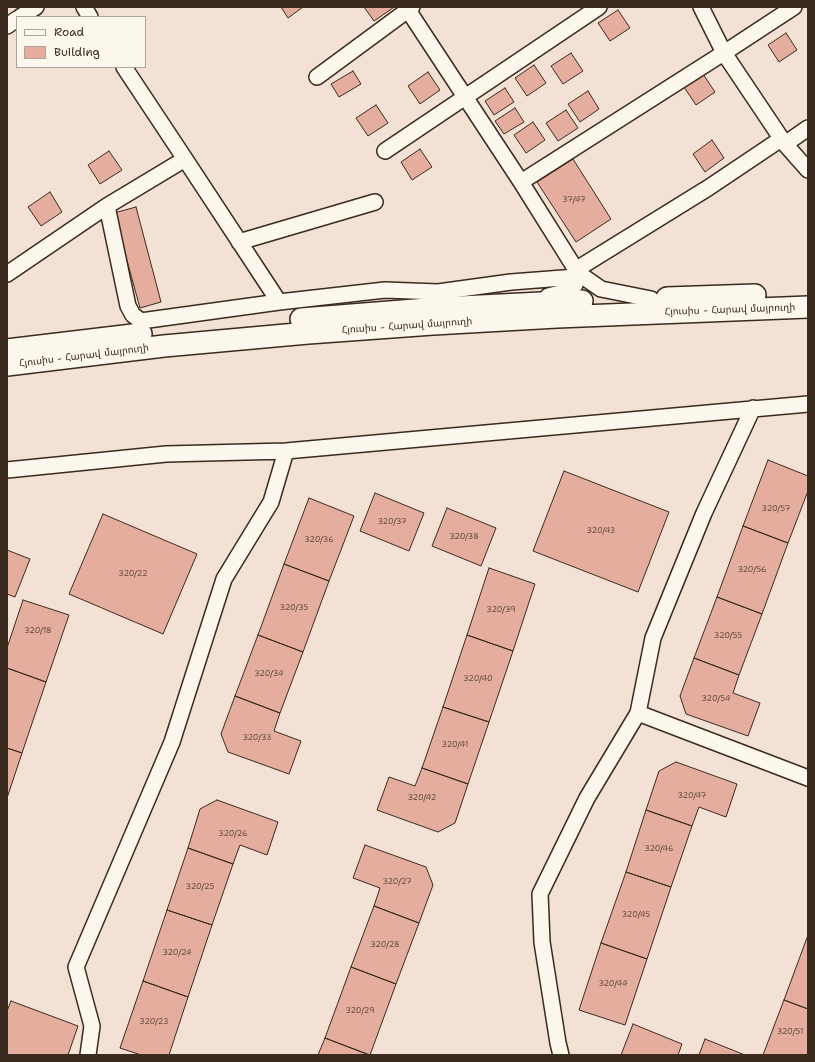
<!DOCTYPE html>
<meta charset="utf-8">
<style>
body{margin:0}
#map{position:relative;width:815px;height:1062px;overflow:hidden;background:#f4e1d5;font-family:"Shantell Sans",sans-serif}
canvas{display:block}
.frame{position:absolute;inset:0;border:8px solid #3b2a1e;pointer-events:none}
.legend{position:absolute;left:16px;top:16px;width:130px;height:52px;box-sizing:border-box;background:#fbf7ec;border:1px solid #aea59a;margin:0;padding:5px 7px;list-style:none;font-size:12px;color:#3b2a1e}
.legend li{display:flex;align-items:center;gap:8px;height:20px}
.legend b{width:20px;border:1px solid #aea59a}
</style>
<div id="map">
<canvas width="815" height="1062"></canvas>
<div class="frame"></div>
<ul class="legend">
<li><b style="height:5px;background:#fbf7ec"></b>Road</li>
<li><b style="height:11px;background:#e5ad9e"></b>Building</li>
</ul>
</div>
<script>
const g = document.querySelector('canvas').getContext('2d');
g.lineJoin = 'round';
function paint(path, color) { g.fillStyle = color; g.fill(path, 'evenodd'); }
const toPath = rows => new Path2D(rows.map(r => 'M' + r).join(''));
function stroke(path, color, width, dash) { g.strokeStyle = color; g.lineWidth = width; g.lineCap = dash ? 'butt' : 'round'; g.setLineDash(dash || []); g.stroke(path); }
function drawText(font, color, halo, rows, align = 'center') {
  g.font = font + ' "Shantell Sans","Noto Sans Armenian",sans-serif'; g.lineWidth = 3; g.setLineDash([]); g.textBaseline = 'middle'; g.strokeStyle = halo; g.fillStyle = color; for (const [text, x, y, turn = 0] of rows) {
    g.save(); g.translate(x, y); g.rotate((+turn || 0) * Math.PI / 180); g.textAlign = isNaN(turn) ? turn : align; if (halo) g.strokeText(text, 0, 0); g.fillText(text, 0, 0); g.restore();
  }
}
const building = toPath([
 [281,7,303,7,288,18,281,7],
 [364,7,393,7,393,8,374,21,364,7],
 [618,10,630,28,610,41,598,23,618,10],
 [786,33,797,50,779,62,768,45,786,33],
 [571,53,583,71,563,84,551,66,571,53],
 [534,65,546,83,527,96,515,78,534,65],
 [353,71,361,84,339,97,331,84,353,71],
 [428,72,440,90,420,104,408,86,428,72],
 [703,74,715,92,696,105,684,87,703,74],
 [505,88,514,102,494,115,485,101,505,88],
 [588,91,599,109,580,122,568,104,588,91],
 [376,105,388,123,368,136,356,118,376,105],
 [515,108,524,122,504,134,495,121,515,108],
 [566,110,578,128,558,141,546,123,566,110],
 [533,122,545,140,526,153,514,135,533,122],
 [712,140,724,158,705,172,693,154,712,140],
 [420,149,432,167,412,180,401,162,420,149],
 [109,151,122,170,100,184,88,165,109,151],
 [573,159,611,219,576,242,537,182,573,159],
 [50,192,62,212,41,226,28,207,50,192],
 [136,207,161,302,140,308,114,213,136,207],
 [768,460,808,476,808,491,788,543,743,526,768,460],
 [564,471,669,512,638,592,533,551,564,471],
 [375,493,424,513,409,551,360,531,375,493],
 [309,498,354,516,329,581,284,564,309,498],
 [447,508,496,528,481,566,432,546,447,508],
 [103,514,197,554,163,634,69,594,103,514],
 [743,526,788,543,762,614,717,597,743,526],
 [7,550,30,559,15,597,7,594,7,550],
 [284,564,329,581,303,652,258,635,284,564],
 [489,568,535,584,513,651,467,635,489,568],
 [717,597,762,614,739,675,694,658,717,597],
 [23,600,69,615,46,682,7,668,7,648,23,600],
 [258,635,303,652,280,713,235,696,258,635],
 [467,635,513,651,489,722,443,707,467,635],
 [694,658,739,675,733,693,760,703,748,736,686,714,680,696,694,658],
 [7,668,46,682,22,753,7,748,7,668],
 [235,696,280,713,274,731,301,741,289,774,228,752,221,734,235,696],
 [443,707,489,722,468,784,422,768,443,707],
 [7,748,22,753,7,798,7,748],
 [676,762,737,784,726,817,699,807,692,826,646,810,659,771,676,762],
 [422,768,468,784,455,823,438,832,377,810,389,777,415,786,422,768],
 [217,800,278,822,267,855,240,845,233,864,188,848,200,809,217,800],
 [646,810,692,826,671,887,626,872,646,810],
 [365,845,426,867,433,885,419,923,374,906,380,888,353,878,365,845],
 [188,848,233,864,212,925,167,910,188,848],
 [626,872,671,887,647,959,601,943,626,872],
 [374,906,419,923,396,984,351,967,374,906],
 [167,910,212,925,188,997,143,981,167,910],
 [808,935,808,1009,784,1000,808,935],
 [601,943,647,959,625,1025,579,1010,601,943],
 [351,967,396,984,370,1055,325,1038,351,967],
 [143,981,188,997,169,1055,141,1055,120,1048,143,981],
 [784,1000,808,1009,808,1055,763,1055,784,1000],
 [11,1001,78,1026,68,1055,7,1055,7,1011,11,1001],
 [633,1024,682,1044,678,1055,621,1055,633,1024],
 [325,1038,369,1055,318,1055,325,1038],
 [705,1039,745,1055,699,1055,705,1039]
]);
paint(building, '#e5ad9e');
stroke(building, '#3b2a1e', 1);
const minor = toPath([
 [84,7,90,17],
 [406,7,521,182,578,273,601,289,651,299],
 [701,7,724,53,785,144,808,128],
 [20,17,36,7],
 [7,26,17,19],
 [124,67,185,159,279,302],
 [317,77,412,7],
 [785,144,808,170],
 [385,151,599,7],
 [521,182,733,47,794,7],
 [107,206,128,306,133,315,141,321,279,302,385,290,438,292,511,282,576,277],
 [239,242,375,202],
 [577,269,708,188,781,139],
 [7,274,107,206,185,159],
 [548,296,569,291,575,285,578,273],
 [7,470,166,454,286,451,808,404],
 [638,713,808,778],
 [88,1055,92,1026,76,967,172,742,224,579,271,502,286,451],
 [561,1055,558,1043,542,942,540,894,587,798,638,713,653,638,704,513,753,408]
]);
const highway = toPath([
 [667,298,755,295],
 [301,319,440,308,582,301],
 [7,350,141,334],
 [7,365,164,346,308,333,433,324,557,317,808,307]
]);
stroke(minor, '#3b2a1e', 18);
stroke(highway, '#3b2a1e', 24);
stroke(minor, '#fbf7ec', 15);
stroke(highway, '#fbf7ec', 21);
drawText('8px', '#664b3e', null, [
 ["37/47",574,200],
 ["320/57",776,509],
 ["320/37",392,522],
 ["320/43",601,531],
 ["320/38",464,537],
 ["320/36",319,540],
 ["320/56",752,570],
 ["320/22",133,574],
 ["320/35",294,608],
 ["320/39",501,610],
 ["320/18",38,631],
 ["320/55",728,636],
 ["320/34",269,674],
 ["320/40",478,679],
 ["320/54",716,699],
 ["320/33",257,738],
 ["320/41",455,745],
 ["320/47",692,796],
 ["320/42",422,798],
 ["320/26",233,834],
 ["320/46",659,849],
 ["320/27",397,882],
 ["320/25",200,887],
 ["320/45",636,915],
 ["320/28",385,945],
 ["320/24",177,953],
 ["320/44",613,984],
 ["320/29",360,1011],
 ["320/23",154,1022],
 ["320/51",790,1032]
]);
drawText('10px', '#3b2a1e', '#fbf7ec', [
 ["Հյուսիս - Հարավ մայրուղի",730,310,-2],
 ["Հյուսիս - Հարավ մայրուղի",407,326,-4],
 ["Հյուսիս - Հարավ մայրուղի",84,356,-7]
]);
</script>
